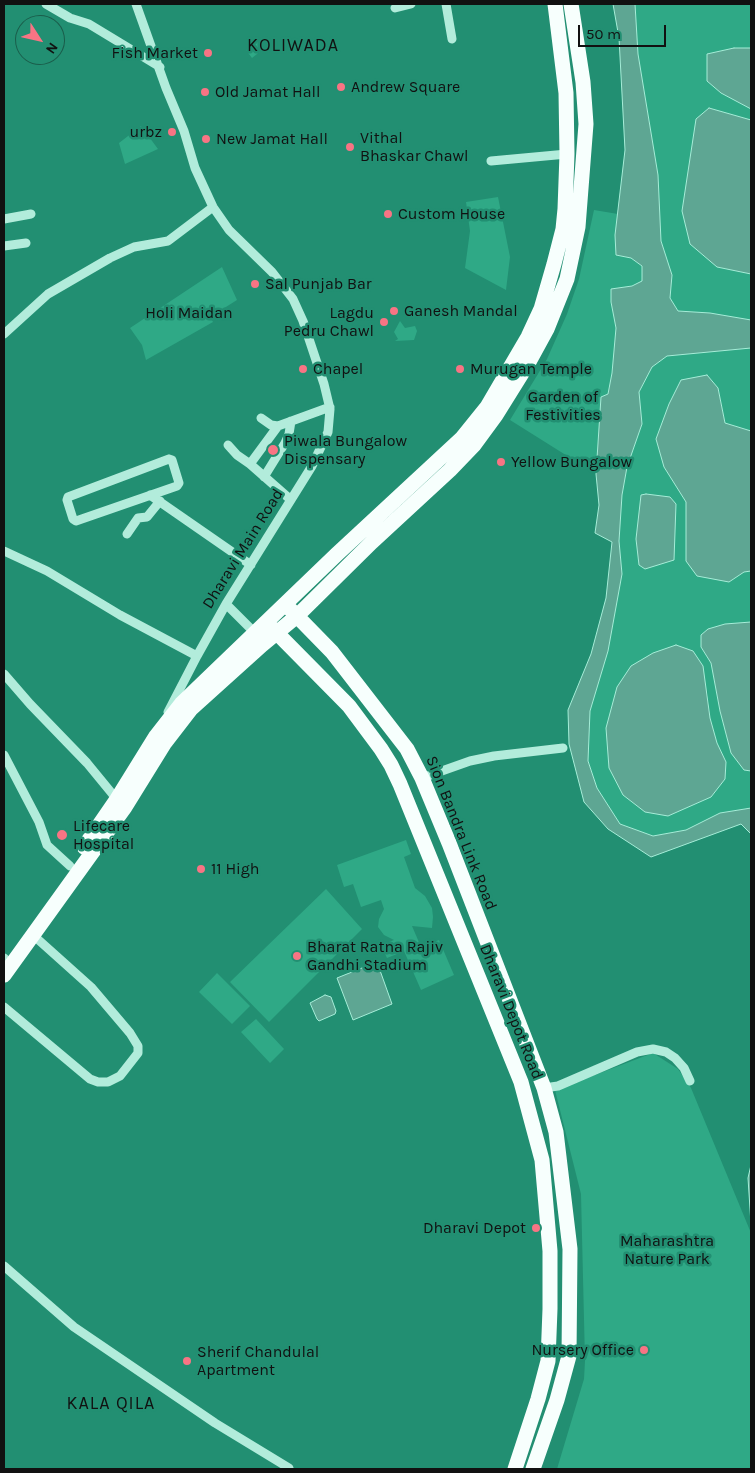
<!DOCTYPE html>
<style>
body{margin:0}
#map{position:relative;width:755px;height:1473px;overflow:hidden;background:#228f72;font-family:Karla,sans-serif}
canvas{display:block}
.frame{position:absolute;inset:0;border:5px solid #111;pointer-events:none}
.north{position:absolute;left:15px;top:15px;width:50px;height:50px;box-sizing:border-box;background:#228f72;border:1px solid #1b5d4b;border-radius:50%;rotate:125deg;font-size:14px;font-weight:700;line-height:20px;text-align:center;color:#111}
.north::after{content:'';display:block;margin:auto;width:18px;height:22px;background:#f87484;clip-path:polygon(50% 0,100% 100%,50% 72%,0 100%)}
.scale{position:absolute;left:578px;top:25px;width:88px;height:22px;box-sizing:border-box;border:2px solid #111;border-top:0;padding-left:6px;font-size:15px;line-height:18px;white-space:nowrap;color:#111;-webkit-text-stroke:4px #228f72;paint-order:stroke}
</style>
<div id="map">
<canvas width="755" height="1473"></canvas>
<div class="frame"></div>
<div class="north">N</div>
<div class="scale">50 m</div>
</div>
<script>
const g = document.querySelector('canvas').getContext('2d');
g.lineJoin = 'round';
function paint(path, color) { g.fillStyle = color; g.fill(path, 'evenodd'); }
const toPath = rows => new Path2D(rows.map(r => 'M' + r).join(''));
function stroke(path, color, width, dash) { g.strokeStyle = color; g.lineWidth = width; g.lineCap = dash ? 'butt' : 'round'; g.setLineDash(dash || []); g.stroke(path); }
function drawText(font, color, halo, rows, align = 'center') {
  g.font = font + ' Karla,sans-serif'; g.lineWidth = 5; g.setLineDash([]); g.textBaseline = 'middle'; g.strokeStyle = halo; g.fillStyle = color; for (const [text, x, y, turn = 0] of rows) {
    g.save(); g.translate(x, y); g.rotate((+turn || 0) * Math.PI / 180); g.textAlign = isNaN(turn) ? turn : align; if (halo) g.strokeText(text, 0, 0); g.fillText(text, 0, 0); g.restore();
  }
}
paint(toPath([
 [635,4,751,4,751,48,734,48,707,54,707,81,721,93,751,109,751,120,709,108,717,267,751,274,751,320,710,313,678,311,670,298,672,275,661,241,658,175,638,54],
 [258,39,264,43,262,50,252,58,246,50,251,47,253,42],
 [141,126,158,149,125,164,119,143],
 [498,197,510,257,506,290,465,268,470,231,466,202],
 [594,210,618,214,615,235,631,258,642,266,642,282,632,286,611,302,616,328,612,373,608,394,601,398,596,474,510,420,547,359,567,314,579,279],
 [222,267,237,300,210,317,213,322,146,360,142,345,130,328],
 [400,321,405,328,415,326,417,331,414,340,395,341,398,339,394,332],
 [751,348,751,431,725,423,718,388,664,467,686,502,686,525,729,582,744,572,751,571,751,622,701,647,711,663,720,711,731,753,744,770,751,771,751,808,720,813,686,830,653,836,620,824,597,788,588,761,590,711,608,651,622,574,619,541,622,495,627,467,642,424,639,392,652,367,667,356],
 [641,495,639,565,636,539],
 [707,689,710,718,717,743,726,762,711,797,668,816],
 [406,840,411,854,404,857,415,888,425,896,432,908,433,917,432,928,412,926,421,947,439,940,454,975,421,990,404,951,387,958,381,945,394,940,384,935,378,927,379,919,384,909,381,900,361,907,353,884,344,887,337,865],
 [326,889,362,929,269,1022,230,982],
 [217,973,250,1006,232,1024,199,992],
 [256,1019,284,1049,270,1063,241,1032],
 [653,1053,678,1069,691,1088,751,1233,751,1469,557,1469,584,1379,585,1361,581,1194,555,1090]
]), '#2fa986');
const water = toPath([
 [613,4,635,4,638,54,658,175,661,241,672,275,670,298,678,311,710,313,751,320,751,348,667,356,652,367,639,392,642,424,627,467,622,495,619,541,622,574,608,651,590,711,588,761,597,788,620,824,653,836,686,830,720,813,751,808,751,834,741,824,651,857,608,829,584,802,569,744,568,710,591,654,606,598,612,542,595,533,599,505,596,474,601,397,608,394,612,373,616,328,611,302,611,289,632,286,642,281,642,266,631,258,616,255,615,235,625,150,619,38,613,4],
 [734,48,751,48,751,109,721,93,707,81,707,54,734,48],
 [709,108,751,120,751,274,717,267,690,244,682,211,696,119,709,108],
 [707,375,718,388,725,423,751,431,751,571,744,572,729,582,697,576,686,561,686,502,664,467,656,439,669,404,681,380,707,375],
 [646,494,670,497,676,504,674,560,645,569,639,565,636,539,641,495,646,494],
 [751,622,751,771,744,770,731,753,720,711,711,663,701,647,701,635,708,629,725,624,751,622],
 [676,645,693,651,703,666,710,718,717,743,726,762,725,779,711,797,668,816,645,812,623,795,609,768,606,728,617,687,631,666,653,653,676,645],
 [377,962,392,1004,353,1020,337,978,377,962],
 [325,995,331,997,336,1011,335,1014,319,1021,317,1019,310,1003,325,995],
 [751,1165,751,1224,748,1178,751,1165]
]);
paint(water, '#5ea693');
stroke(water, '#a6edd8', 1);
stroke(toPath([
 [46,4,70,18,89,24,160,67],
 [136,4,166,88,184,131,195,168,213,207,229,230,272,272,293,299,303,321,324,384,330,409,328,432,312,466,226,604,197,656,168,712],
 [446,4,452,39],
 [395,8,411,4],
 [491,161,567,154],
 [4,219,31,214],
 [4,246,26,243],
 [4,334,48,294,110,258,134,247,168,241,213,207],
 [261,418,271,425,278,426,330,407],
 [228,445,237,455,250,464,291,500],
 [169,459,172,460,179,483,177,486,76,521,73,519,67,500,68,497,169,459],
 [250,464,278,426],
 [264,477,285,443,289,434,291,421],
 [150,495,251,565],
 [127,534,138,518,147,517,160,501],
 [4,551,47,571,120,615,197,656],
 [226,604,255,633],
 [4,674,30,704,87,763,119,802],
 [4,755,39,822,47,845,70,866],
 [422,778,470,761,494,756,563,748],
 [4,958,5,959],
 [4,1007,90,1079,98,1082,108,1082,120,1076,138,1053,138,1046,130,1033,91,987,33,935],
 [544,1088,558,1086,637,1052,653,1049,666,1052,675,1058,684,1068,690,1081],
 [4,1266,74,1327,215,1423,289,1468]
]), '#b2ecdb', 9);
stroke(toPath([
 [290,609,332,652,407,749,422,778,449,843,544,1088,556,1132,570,1249,569,1356,557,1400,533,1469],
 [271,627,349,706,381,749,391,765,400,784,521,1082,542,1160,550,1251,550,1309,548,1361,538,1399,515,1469],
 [84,847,117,799,156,736,181,704,337,554,462,438,487,407,528,337,541,309,554,264,563,229,565,209,567,154,566,93,555,4],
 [4,975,125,807,164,744,191,709,262,645,297,616,372,542,450,470,474,445,496,415,529,362,547,329,567,279,578,227,586,124,583,82,571,4]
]), '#f7fffd', 15);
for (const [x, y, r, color] of [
 [208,53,5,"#f87484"],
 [341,87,5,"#f87484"],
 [205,92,5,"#f87484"],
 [172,132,5,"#f87484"],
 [206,139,5,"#f87484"],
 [350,147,5,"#f87484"],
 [388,214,5,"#f87484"],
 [255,284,5,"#f87484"],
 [394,311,5,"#f87484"],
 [384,322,5,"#f87484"],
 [303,369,5,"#f87484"],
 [460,369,5,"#f87484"],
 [273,450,6,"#f87484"],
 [501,462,5,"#f87484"],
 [62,835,6,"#f87484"],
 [201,869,5,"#f87484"],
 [297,956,5,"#f87484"],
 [536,1228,5,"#f87484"],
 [644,1350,5,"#f87484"],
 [187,1361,5,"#f87484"]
]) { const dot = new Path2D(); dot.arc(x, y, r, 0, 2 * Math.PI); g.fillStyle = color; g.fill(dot); stroke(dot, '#228f72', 2); }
drawText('16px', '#111', '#228f72', [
 ["Fish Market",198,53,"right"],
 ["Andrew Square",351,87],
 ["Old Jamat Hall",215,92],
 ["urbz",162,132,"right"],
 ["Vithal",360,138],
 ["Bhaskar Chawl",360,156],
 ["New Jamat Hall",216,139],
 ["Custom House",398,214],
 ["Sal Punjab Bar",265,284],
 ["Ganesh Mandal",404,311],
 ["Lagdu",374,313,"right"],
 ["Pedru Chawl",374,331,"right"],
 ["Chapel",313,369],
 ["Murugan Temple",470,369],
 ["Piwala Bungalow",284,441],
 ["Dispensary",284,459],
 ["Yellow Bungalow",511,462],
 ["Lifecare",73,826],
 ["Hospital",73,844],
 ["11 High",211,869],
 ["Bharat Ratna Rajiv",307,947],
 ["Gandhi Stadium",307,965],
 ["Dharavi Depot",526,1228,"right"],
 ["Nursery Office",634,1350,"right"],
 ["Sherif Chandulal",197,1352],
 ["Apartment",197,1370]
], 'left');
drawText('16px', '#111', '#228f72', [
 ["Holi Maidan",189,313],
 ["Garden of",563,397],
 ["Festivities",563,415],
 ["Maharashtra",667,1241],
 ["Nature Park",667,1259]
]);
drawText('16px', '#111', '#228f72', [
 ["Dharavi Main Road",243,549,-58],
 ["Sion Bandra Link Road",461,833,68],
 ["Dharavi Depot Road",511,1012,68]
]);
g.letterSpacing = '1px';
drawText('18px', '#111', '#228f72', [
 ["KOLIWADA",293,46],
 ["KALA QILA",111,1404]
]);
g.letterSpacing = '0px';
</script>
